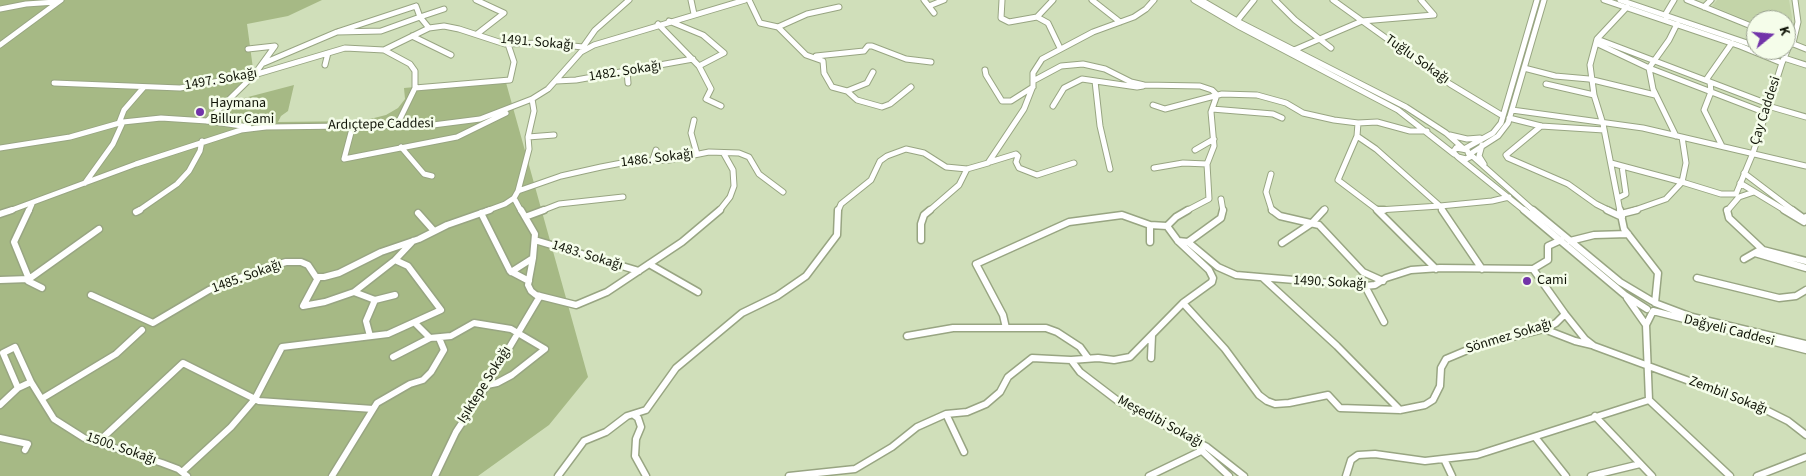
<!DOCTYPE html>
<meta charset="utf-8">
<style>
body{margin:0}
#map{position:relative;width:1806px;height:476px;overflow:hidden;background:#d0dfba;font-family:"Source Sans 3",sans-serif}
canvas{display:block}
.north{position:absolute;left:1746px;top:10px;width:50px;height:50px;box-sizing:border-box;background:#f5fdea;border:1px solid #99a08f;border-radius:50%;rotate:73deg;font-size:14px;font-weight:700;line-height:20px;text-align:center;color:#101407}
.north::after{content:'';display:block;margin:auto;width:18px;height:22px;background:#7234a9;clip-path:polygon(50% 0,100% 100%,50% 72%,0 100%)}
</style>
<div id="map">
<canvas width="1806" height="476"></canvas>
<div class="north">K</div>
</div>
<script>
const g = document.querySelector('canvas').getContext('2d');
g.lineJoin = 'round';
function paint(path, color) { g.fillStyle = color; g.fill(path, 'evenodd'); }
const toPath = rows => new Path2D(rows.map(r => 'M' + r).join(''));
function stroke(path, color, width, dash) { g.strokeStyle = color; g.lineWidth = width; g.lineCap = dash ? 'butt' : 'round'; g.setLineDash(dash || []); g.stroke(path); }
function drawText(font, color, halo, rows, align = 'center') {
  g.font = font + ' "Source Sans 3",sans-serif'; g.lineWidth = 5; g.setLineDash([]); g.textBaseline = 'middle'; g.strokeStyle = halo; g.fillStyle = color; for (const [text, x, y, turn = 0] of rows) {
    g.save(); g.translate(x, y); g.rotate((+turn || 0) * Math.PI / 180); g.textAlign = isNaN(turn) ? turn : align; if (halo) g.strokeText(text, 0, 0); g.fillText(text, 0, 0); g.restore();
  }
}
paint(toPath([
 [1717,0,1789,0,1792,17,1791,37,1786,36,1786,20,1756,20,1756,24,1712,6]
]), '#c3d4a8');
paint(toPath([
 [0,0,322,0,288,16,247,24,254,76,229,102,294,85,288,111,281,116,278,122,362,121,386,115,398,108,405,99,404,88,505,79,588,377,549,425,478,476,0,476]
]), '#a6b985');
const minorFar1 = toPath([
 [476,0,504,13,477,34],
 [691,0,694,14],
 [749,0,760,23,778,27,806,55,823,61,824,73,832,87,847,91,857,100,882,107,890,104,911,87],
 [924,0,934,13],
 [1002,0,1001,18,1009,22,1037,17,1053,0],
 [1092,0,1120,22],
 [1194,0,1240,27,1398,110,1454,154],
 [1201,0,1237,21,1406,107,1446,133,1464,149,1493,133,1501,123,1537,0],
 [1275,0,1295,20,1331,48],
 [1333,0,1450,84,1503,116],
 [1604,0,1740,46,1782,63],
 [1620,0,1756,46],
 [1687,0,1756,28],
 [416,6,420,17,381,31,337,32,416,6],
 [929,6,944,0],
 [1704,7,1711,0],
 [0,9,26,4,56,2],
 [1037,17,1048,23,1060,48],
 [1667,17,1665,15,1674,0],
 [669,21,703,35,724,53,699,66],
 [1237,21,1254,0],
 [658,24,699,66,711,89,706,99,721,106],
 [778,27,807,14,839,7],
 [429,28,420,17,444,9],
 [412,36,451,55],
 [1597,39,1768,104],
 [1786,41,1806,49],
 [1596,43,1649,68,1766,113],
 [0,45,61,0],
 [585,48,583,47,595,30,629,0],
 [1294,50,1362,21,1434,15,1421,0],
 [1769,50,1785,55],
 [816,56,864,51,868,46,872,46,906,59,931,62],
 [1784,58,1806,65],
 [264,63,337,32],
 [325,65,328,53],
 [1524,68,1555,76,1589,79,1655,95],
 [985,70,986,75,1002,101,1011,101,1033,87],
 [627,71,628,83],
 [1706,80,1732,43],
 [556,81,576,80,693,59],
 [1033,81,1061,66,1083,64,1105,69,1131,82,1144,85,1200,86,1212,90,1217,95],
 [1095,81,1100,126,1110,169],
 [1710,82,1711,92,1704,110,1722,146],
 [54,83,180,88,254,75,345,48,384,50],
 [1546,84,1594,95],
 [415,88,510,80,514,62,508,44],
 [847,91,867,83,873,72],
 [1153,105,1165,109,1222,94,1257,95,1286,103,1303,113,1334,120,1358,123,1377,122,1410,131,1427,131],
 [1053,106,1064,88,1082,79,1137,87,1143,86],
 [1768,106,1806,117],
 [1212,109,1273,114,1282,118],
 [1512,110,1643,128,1806,166],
 [1509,118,1541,126,1604,130],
 [694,120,691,133,697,154],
 [207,121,254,75,275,46,248,49],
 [119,123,124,110,144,87],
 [1358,123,1357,136,1338,180,1379,211],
 [353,125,344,159,457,137,506,113],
 [397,125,415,88,415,71,410,64,384,50,429,28,444,26,459,29,505,44,543,43,583,47],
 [1541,126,1506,155,1508,158,1568,184,1596,204,1610,211],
 [1450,135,1467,139,1480,138],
 [1357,136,1376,149,1440,206],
 [1676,136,1653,89,1649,68,1669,40,1677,24],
 [528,137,554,135],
 [1482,145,1479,156,1484,164],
 [401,147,424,174,432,176],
 [0,148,70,137,123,122,161,118,207,121,249,127],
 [1456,148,1467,150,1470,157,1466,159,1458,157,1453,152,1456,148],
 [1195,150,1214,139],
 [1458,157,1525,211],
 [653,159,656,150],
 [990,162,1016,154,1018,156,1016,162,1019,168,1037,175,1074,163],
 [1611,163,1682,182,1686,163,1682,137],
 [1154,168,1183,163,1207,164],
 [1744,173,1794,211],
 [1271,174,1266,192,1272,211],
 [85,183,113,144,123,122],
 [1740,183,1786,211],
 [518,191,561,176,601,167,627,162,669,160,709,152,739,153,749,157,759,174,783,192],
 [514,198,521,211],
 [1618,198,1626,194,1622,166],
 [1221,199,1223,211],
 [1378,210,1440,206],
 [9,211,136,164,241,130,266,127,433,125,480,119,532,99,548,89,581,52,594,45,745,0],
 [29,211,32,204],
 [138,211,177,184,189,171,200,151,202,141],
 [486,211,505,204,514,198,518,191,529,149,528,137,534,111,532,99],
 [541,211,559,204,623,197],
 [719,211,730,197,734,186,733,170,724,154],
 [838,211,841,204,871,180,880,161,887,156,906,149,924,153,946,167,967,169,988,163,1024,109,1033,86,1033,73,1042,59,1093,32,1134,17,1146,9,1154,0],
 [929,211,959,185,967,169],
 [1186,211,1209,199,1207,164,1214,146,1211,112,1217,95],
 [1323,211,1325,209],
 [1443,211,1440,206,1492,201,1509,197],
 [1534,211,1470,154,1498,136,1508,123,1544,0],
 [1620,211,1603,124,1594,95,1590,65,1597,39,1627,7],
 [1632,211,1666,199,1682,182,1721,194,1736,194,1753,153,1782,63,1789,46,1793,43,1798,22,1795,0],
 [1727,211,1739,197,1754,192]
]);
const minor = toPath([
 [29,210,14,242,29,279,28,281,42,288],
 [1272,210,1280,216,1319,225,1363,272,1383,281],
 [1377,210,1436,269],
 [1378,210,1384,210],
 [1442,210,1482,269],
 [1524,210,1625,295,1647,309],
 [1533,210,1620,282,1652,301],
 [1607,210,1622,217],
 [1620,210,1624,229,1658,273,1655,303,1692,317,1806,344],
 [1727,210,1729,218,1763,250,1806,261],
 [1784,210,1804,222],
 [1792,210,1803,218,1806,217],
 [136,212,140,210],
 [418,213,434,231],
 [481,213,510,271,529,281],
 [0,214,12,210],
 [1621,214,1637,210],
 [525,217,544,210],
 [1150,225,1150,242],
 [1167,226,1176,217,1188,210],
 [535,240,639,271],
 [921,240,921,224,924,215,930,210],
 [1178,241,1188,242,1218,267,1236,275,1365,286,1375,285,1386,278,1411,270,1440,268,1533,269,1548,260,1548,246,1561,240],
 [1570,241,1594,235,1628,234],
 [1188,242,1221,218,1223,210],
 [1282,243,1312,223,1324,210],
 [1755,253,1806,268],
 [533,258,528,285,531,291,536,295,576,305,607,292,682,242,720,210],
 [1744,259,1758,251],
 [649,264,698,292],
 [1533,269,1565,314,1585,339,1594,346,1760,407,1788,421,1806,435],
 [511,272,533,258,535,234,521,210],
 [318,278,303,306,325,302,354,292,395,260,413,241],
 [1263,278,1337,346,1400,410],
 [1697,278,1779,298,1796,296,1806,290],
 [0,280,29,279,99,229],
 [1365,286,1384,322],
 [354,292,375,300,366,321,370,336],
 [91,295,153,323,209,290,265,268,286,262,301,262,308,265,316,277,324,277,339,273,381,252,419,239,447,225,490,210],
 [1627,298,1646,325],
 [375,300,395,295],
 [1183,303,1225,349,1259,395,1267,401,1275,404,1289,403,1328,395,1340,408,1400,410,1425,405,1433,400,1440,386,1441,368,1446,359,1477,346,1544,329,1556,323,1565,314],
 [415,323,430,338,451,336,474,323,511,329,545,349,512,375,497,383,487,385],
 [1006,328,1003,315,976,264,1069,222,1122,215,1150,225,1167,226],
 [1544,329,1575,341,1592,345],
 [907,336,953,328,1046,328,1057,332,1080,347,1088,358],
 [393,357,430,338],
 [1151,358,1152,335],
 [1071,360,1098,358,1114,360,1130,357,1183,303,1212,282,1213,278,1209,270,1178,241,1167,226],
 [18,388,3,353,15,347,31,382],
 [43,398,116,354,142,330],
 [1649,400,1646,325,1653,311,1806,350],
 [1649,400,1730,476],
 [0,405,18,388,31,382,54,419,84,438,162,463,178,469,187,476],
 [946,414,964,452],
 [634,415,638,418,641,427,636,439,635,456,646,476],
 [1595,416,1652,476],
 [1535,437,1566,476],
 [0,438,28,444,25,450],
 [97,443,183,363,259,401,373,409],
 [1200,449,1229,476],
 [1444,459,1452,476],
 [182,472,231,427,255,399,282,347,388,334,441,310,408,266,395,260],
 [332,476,377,403,410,384,423,380,431,372,444,350,439,338],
 [435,476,456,432,487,385,540,296],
 [558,476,584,441,606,432,627,416,646,410,676,368,742,313,777,296,806,276,837,235,838,210],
 [789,476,855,469,892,447,917,427,946,414,967,412,986,404,1000,392,1008,377,1032,358,1071,360,1080,372,1118,401,1207,447,1244,476],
 [1149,476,1201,451],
 [1346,476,1351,460,1358,455,1375,454,1425,461,1477,455,1649,400],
 [1591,476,1640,464],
 [1757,476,1806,457]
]);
stroke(minorFar1, '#98a582', 7);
stroke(minor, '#98a582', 9);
stroke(minorFar1, '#fff', 5);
stroke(minor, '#fff', 6);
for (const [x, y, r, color] of [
 [200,112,5,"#7234a9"],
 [1527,281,5,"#7234a9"]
]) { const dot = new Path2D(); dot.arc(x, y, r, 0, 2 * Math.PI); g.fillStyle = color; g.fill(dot); stroke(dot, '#f5fdea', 2); }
drawText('14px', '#101407', '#f5fdea', [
 ["1491. Sokağı",537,43,5],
 ["Tuğlu Sokağı",1417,60,35],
 ["1482. Sokağı",625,72,-9],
 ["1497. Sokağı",221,80,-10],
 ["Çay Caddesi",1766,111,-72],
 ["Ardıçtepe Caddesi",381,125,-1],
 ["1486. Sokağı",657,159,-7],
 ["1483. Sokağı",587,256,17],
 ["1485. Sokağı",247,277,-20],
 ["1490. Sokağı",1330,283,3],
 ["Dağyeli Caddesi",1729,331,14],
 ["Sönmez Sokağı",1509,337,-17],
 ["Işıktepe Sokağı",485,385,-58],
 ["Zembil Sokağı",1728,396,21],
 ["Meşedibi Sokağı",1160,422,28],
 ["1500. Sokağı",121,449,19]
]);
drawText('14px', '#101407', '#f5fdea', [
 ["Haymana",210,104],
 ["Billur Cami",210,120],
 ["Cami",1537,281]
], 'left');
</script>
